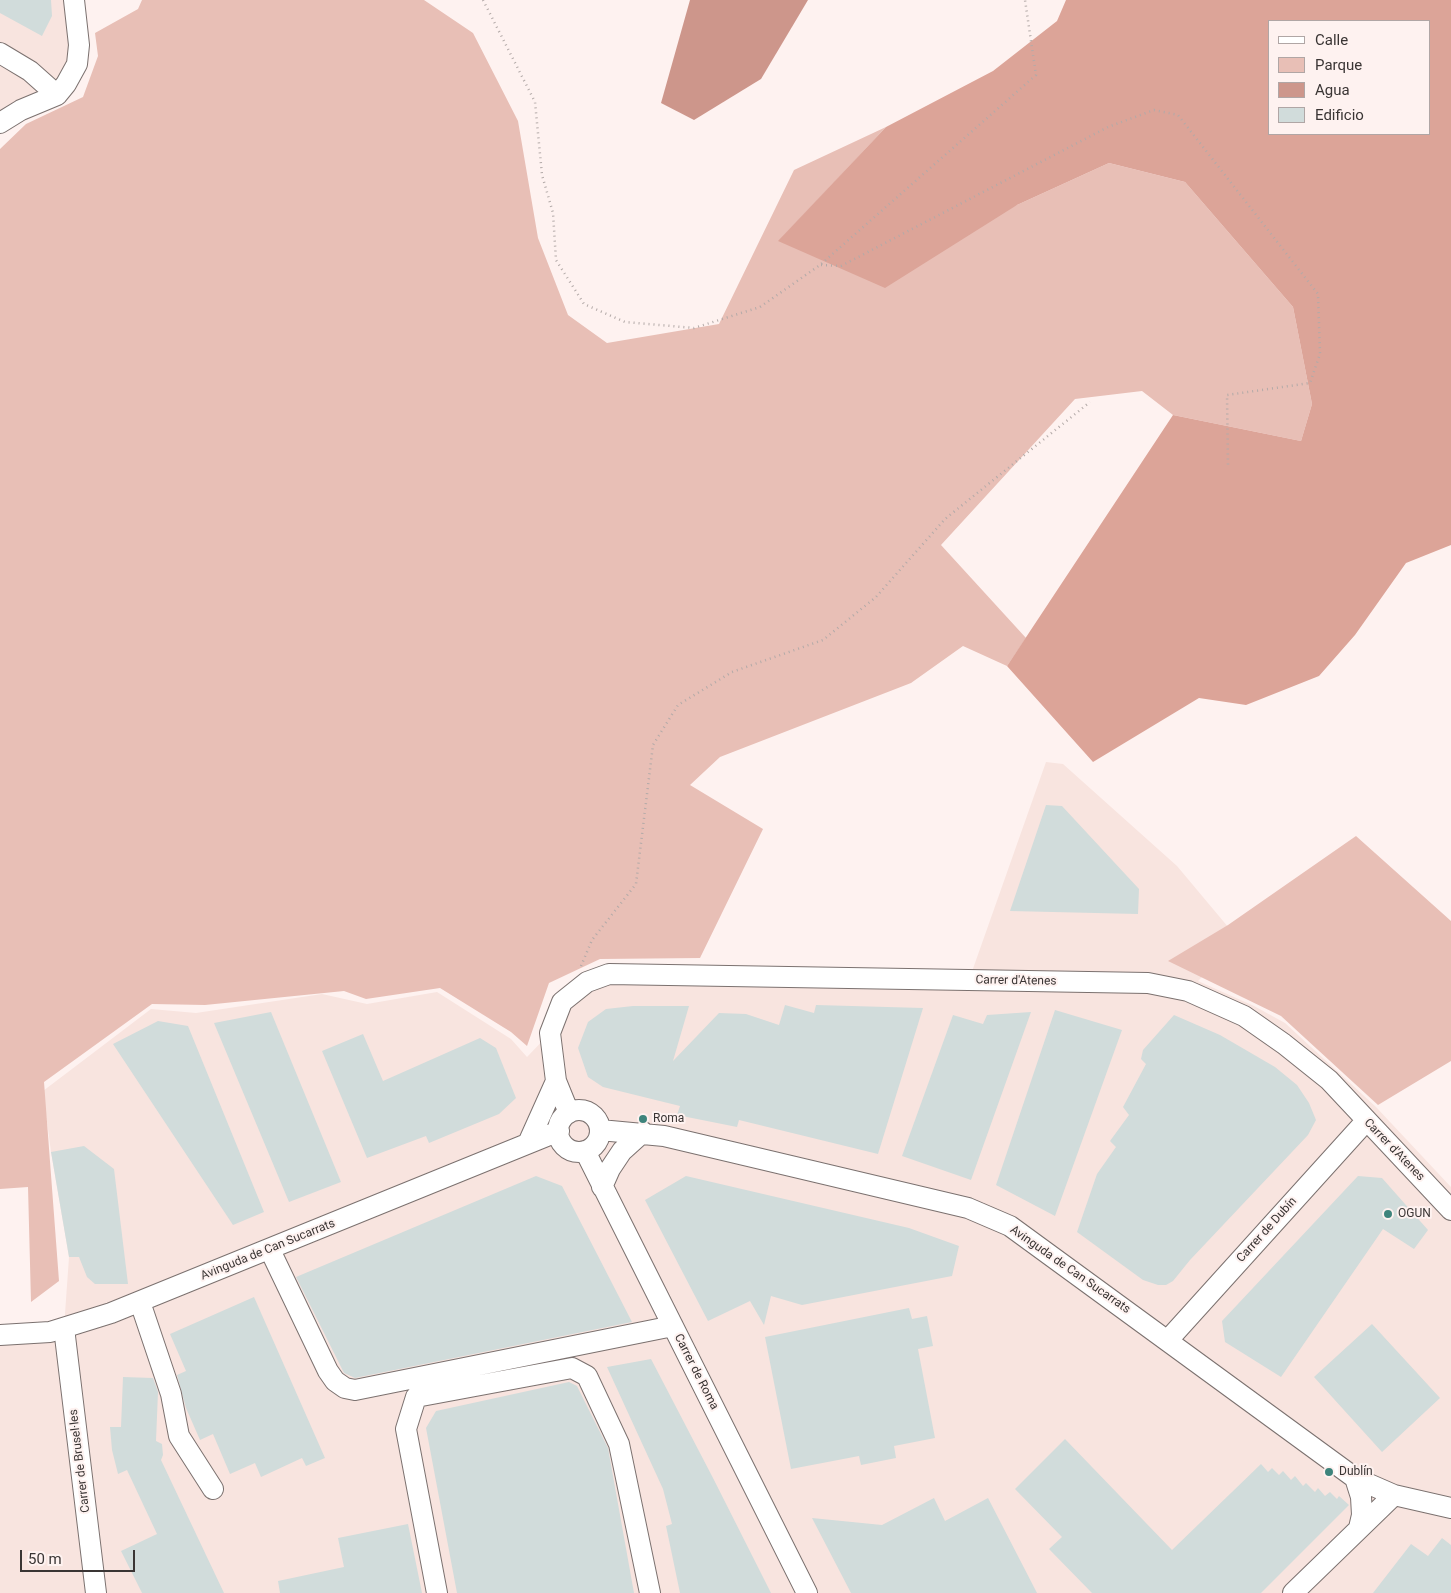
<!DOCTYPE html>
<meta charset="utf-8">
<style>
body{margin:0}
#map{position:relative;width:1451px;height:1593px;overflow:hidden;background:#fef2f0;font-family:Roboto,sans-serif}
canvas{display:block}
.legend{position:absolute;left:1268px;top:20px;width:162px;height:115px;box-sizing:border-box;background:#fef2f0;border:1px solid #b0a6a5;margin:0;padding:6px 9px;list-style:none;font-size:15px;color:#3a3534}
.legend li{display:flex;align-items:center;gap:10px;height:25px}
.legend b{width:25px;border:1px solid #b0a6a5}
.scale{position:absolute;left:20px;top:1550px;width:115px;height:22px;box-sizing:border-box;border:2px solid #3a3534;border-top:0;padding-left:6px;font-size:15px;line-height:18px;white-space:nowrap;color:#3a3534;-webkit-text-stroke:4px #fef2f0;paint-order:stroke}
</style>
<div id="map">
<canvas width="1451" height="1593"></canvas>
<ul class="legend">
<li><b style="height:6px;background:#fff"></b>Calle</li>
<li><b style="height:14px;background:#e8bfb6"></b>Parque</li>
<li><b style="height:14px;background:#cd968b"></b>Agua</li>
<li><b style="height:14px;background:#d1dcdb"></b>Edificio</li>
</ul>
<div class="scale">50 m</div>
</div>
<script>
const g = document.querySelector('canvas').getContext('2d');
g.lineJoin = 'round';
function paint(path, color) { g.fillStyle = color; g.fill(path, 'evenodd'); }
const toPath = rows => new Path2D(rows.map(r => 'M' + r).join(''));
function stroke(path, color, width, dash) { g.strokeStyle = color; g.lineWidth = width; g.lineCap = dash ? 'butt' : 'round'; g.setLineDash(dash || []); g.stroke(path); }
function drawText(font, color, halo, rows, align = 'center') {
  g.font = font + ' Roboto,sans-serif'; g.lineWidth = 4; g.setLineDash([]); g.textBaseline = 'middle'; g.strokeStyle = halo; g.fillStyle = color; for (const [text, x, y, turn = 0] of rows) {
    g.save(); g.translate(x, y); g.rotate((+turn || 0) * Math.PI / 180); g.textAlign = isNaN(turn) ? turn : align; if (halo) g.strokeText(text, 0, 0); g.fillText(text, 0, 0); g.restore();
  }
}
paint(toPath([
 [0,0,74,0,66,84,0,123],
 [1046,762,1063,764,1177,866,1239,940,1198,981,1254,1006,1285,1023,1376,1107,1451,1187,1451,1593,0,1593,0,1335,64,1328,69,1257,51,1152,43,1091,151,1009,196,1013,322,994,367,1004,437,992,511,1039,527,1057,550,1033,587,982,969,980]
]), '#f8e4df');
paint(toPath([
 [142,0,424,0,473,33,518,121,538,238,568,315,607,343,719,324,794,170,886,127,779,241,1017,205,1109,163,1185,182,1293,307,1312,404,1301,441,1173,415,1142,391,1075,399,941,545,1026,638,1007,666,963,646,911,683,720,757,690,785,763,829,700,958,600,959,549,983,527,1046,511,1032,440,988,366,999,344,991,205,1005,152,1004,44,1082,59,1281,31,1302,28,1187,0,1189,0,149,26,124,83,97,98,56,95,33,138,9],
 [1356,836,1451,921,1451,1061,1378,1105,1281,1016,1168,961,1228,925]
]), '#e8bfb6');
paint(toPath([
 [1066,0,1451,0,1451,545,1406,563,1355,635,1319,676,1246,705,1199,698,1093,762,1007,666,1173,415,1301,441,1312,404,1293,307,1185,182,1109,163,1017,205,885,288,778,241,886,127,993,71,1057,21],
 [1270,21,1430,21,1430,134,1270,134]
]), '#dca498');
paint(toPath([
 [690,0,808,0,761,79,694,120,661,103]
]), '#cd968b');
paint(toPath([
 [0,0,51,0,52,16,42,36,0,13],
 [1046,805,1062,806,1139,889,1138,914,1010,911],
 [785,1005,814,1013,816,1005,923,1008,878,1154,739,1120,737,1127,677,1115,680,1106,603,1087,588,1077,578,1048,588,1022,606,1009,633,1006,689,1006,673,1061,719,1013,746,1014,779,1025],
 [1055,1010,1122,1030,1055,1216,996,1185],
 [271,1012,341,1182,289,1202,214,1023],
 [1031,1012,971,1180,902,1156,953,1015,983,1024,987,1015],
 [1174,1015,1220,1035,1275,1067,1297,1085,1309,1103,1316,1120,1308,1135,1190,1260,1173,1281,1166,1285,1158,1285,1143,1280,1077,1232,1097,1174,1116,1147,1110,1141,1129,1115,1123,1107,1146,1064,1141,1059,1143,1050],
 [158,1021,188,1026,264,1212,233,1225,113,1044],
 [363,1034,383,1081,480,1038,496,1048,516,1098,499,1114,429,1143,426,1136,367,1158,322,1051],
 [84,1146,114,1169,128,1284,95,1284,87,1277,79,1257,69,1257,51,1152],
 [536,1176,562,1186,632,1322,355,1378,344,1373,296,1277],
 [686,1176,909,1228,959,1246,952,1276,802,1305,771,1296,764,1325,750,1301,708,1321,645,1200],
 [1358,1176,1382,1178,1428,1230,1414,1249,1383,1229,1281,1377,1225,1342,1222,1321],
 [254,1297,325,1458,306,1466,302,1458,261,1477,255,1463,230,1474,213,1434,200,1440,186,1408,177,1375,186,1371,170,1334],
 [909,1308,912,1319,927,1316,933,1346,918,1349,935,1438,894,1446,896,1458,861,1465,859,1456,791,1469,765,1337],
 [1372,1324,1440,1398,1382,1452,1314,1377],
 [651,1359,713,1478,771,1593,680,1593,666,1526,672,1524,663,1489,607,1367],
 [123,1377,153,1378,158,1392,156,1441,162,1444,163,1455,161,1460,224,1593,142,1593,121,1551,157,1534,127,1470,118,1474,112,1450,110,1427,121,1427],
 [569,1382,577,1386,608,1448,634,1593,457,1593,426,1428,436,1411],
 [1065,1439,1172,1550,1261,1464,1268,1472,1272,1468,1279,1475,1283,1471,1291,1480,1295,1476,1303,1486,1306,1483,1315,1492,1318,1488,1325,1496,1330,1492,1337,1499,1339,1496,1349,1505,1261,1593,1092,1593,1049,1549,1062,1537,1015,1489],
 [934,1498,945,1521,988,1498,1037,1593,851,1593,812,1518,882,1525],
 [408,1524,422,1593,280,1593,278,1581,344,1567,338,1538],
 [1442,1538,1451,1545,1451,1593,1373,1593,1411,1544,1428,1556]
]), '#d1dcdb');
const minor = toPath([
 [0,53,30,71,57,95],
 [0,123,21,110,57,95,66,84,77,64,79,45,74,0],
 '558 1131a21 21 0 1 1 42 0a21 21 0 1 1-42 0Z',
 [569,1113,556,1081,550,1033,562,1002,587,982,609,974,1148,983,1188,991,1244,1016,1284,1044,1329,1080,1451,1210],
 [600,1130,664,1136,968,1208,1010,1226,1355,1478,1394,1495,1451,1508],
 [529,1141,556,1081],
 [585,1151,807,1593],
 [602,1187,610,1169,622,1151,643,1132],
 [270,1250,328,1371,335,1381,345,1388,355,1390,673,1326],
 [140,1302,171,1394,179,1436,213,1489],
 [64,1328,96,1593],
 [0,1335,50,1332,111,1313,559,1131],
 [1168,1340,1366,1121],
 [1355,1478,1361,1497,1362,1515,1359,1528],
 [437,1593,406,1429,416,1397,572,1368,587,1376,619,1444,650,1593],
 [1293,1593,1394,1495]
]);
stroke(minor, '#7b716f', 22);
stroke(toPath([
 [483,0,535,102,542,175,553,213,556,260,584,304,625,322,694,328,760,307,820,265,1036,75,1025,0],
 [821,265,841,266,1108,127,1154,110,1178,115,1318,294,1320,354,1310,383,1227,395,1228,467],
 [581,966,592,940,636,884,653,745,678,705,732,672,823,640,876,597,945,519,1090,402]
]), '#b3aaa8', 2.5, [1, 4]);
stroke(minor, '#fff', 20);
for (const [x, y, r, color] of [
 [643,1119,5,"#3e847c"],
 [1388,1214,5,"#3e847c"],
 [1329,1472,5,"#3e847c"]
]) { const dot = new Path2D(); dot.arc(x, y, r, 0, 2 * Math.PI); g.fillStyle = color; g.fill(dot); stroke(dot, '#fef2f0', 2); }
drawText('12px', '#3a3534', '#fef2f0', [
 ["Carrer d'Atenes",1016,981,1],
 ["Carrer d'Atenes",1394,1150,46],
 ["Carrer de Dubín",1267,1230,-48],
 ["Avinguda de Can Sucarrats",268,1250,-22],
 ["Avinguda de Can Sucarrats",1070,1270,35],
 ["Carrer de Roma",696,1372,63],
 ["Carrer de Brusel·les",80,1461,-97]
]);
drawText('12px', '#3a3534', '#fef2f0', [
 ["Roma",653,1119],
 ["OGUN",1398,1214],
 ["Dublín",1339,1472]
], 'left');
</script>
